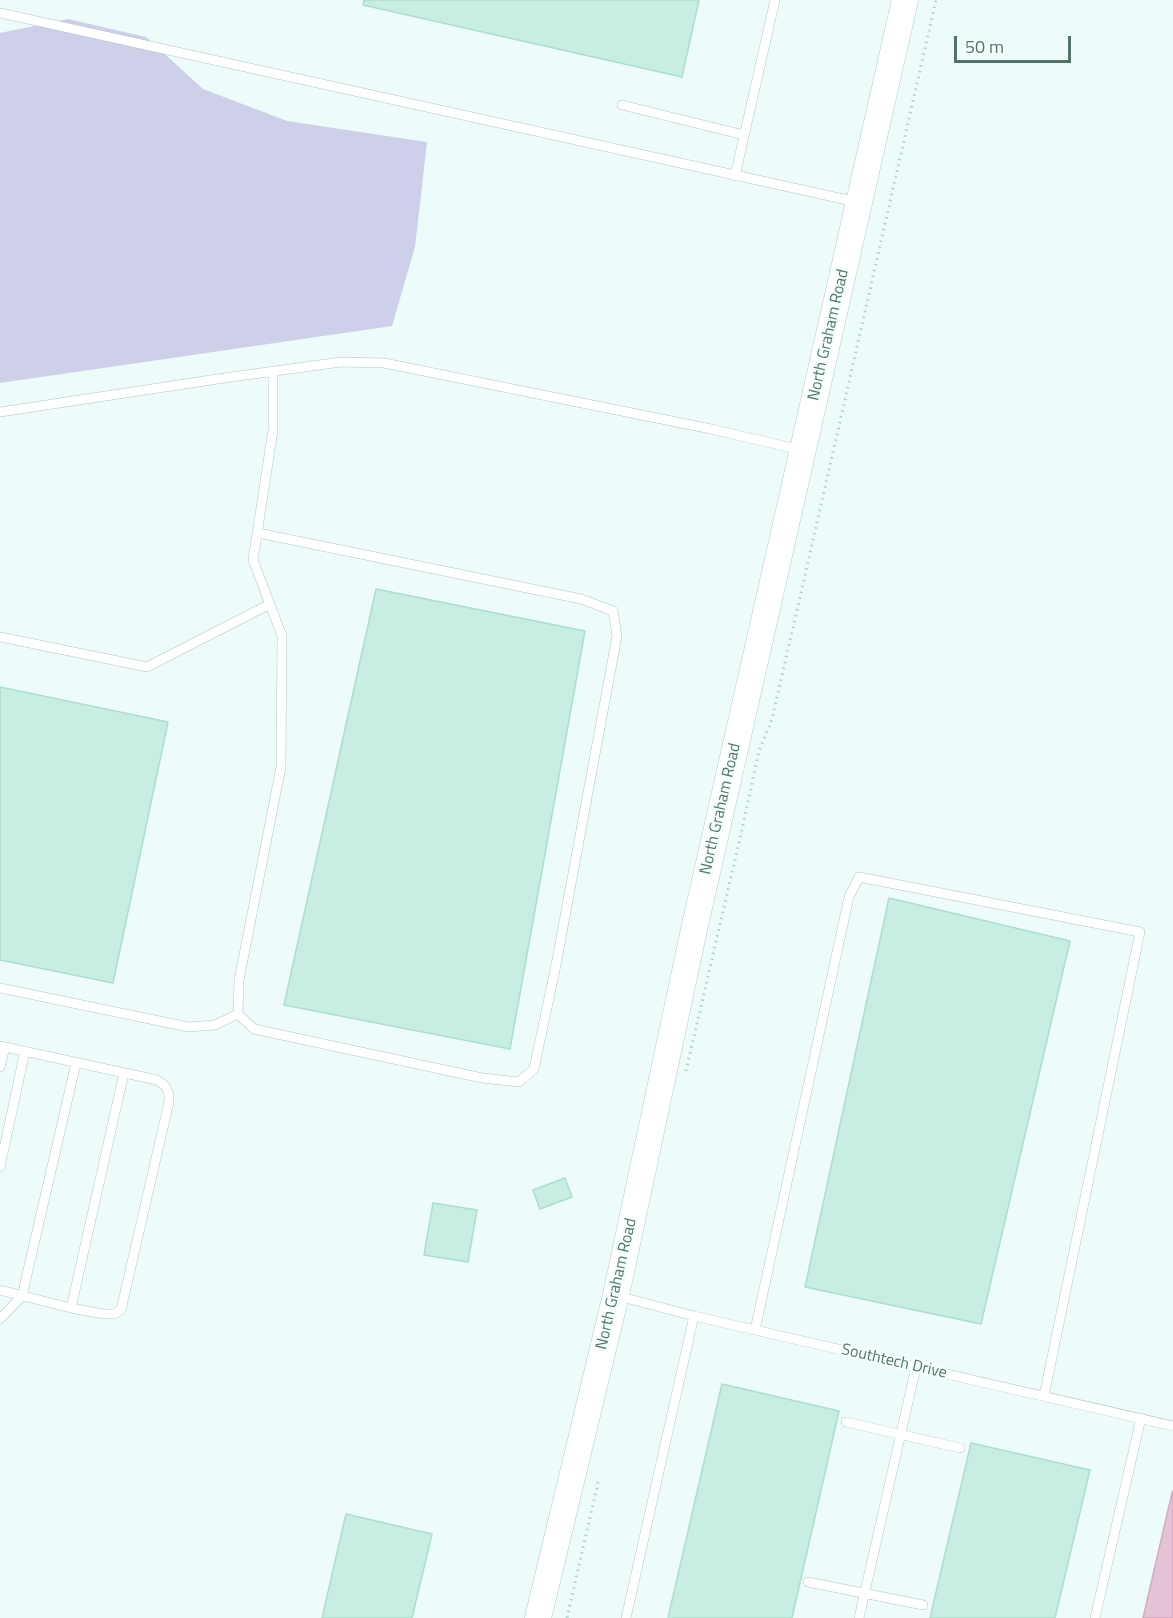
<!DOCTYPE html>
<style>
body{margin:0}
#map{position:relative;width:1173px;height:1618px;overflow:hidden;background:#edfbfa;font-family:"Titillium Web",sans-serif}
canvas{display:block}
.scale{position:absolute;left:954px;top:36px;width:117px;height:27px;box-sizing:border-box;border:3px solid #527468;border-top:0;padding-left:8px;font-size:18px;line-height:21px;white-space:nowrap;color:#527468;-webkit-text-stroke:4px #f4fefc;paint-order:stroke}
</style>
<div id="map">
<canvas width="1173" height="1618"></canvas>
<div class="scale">50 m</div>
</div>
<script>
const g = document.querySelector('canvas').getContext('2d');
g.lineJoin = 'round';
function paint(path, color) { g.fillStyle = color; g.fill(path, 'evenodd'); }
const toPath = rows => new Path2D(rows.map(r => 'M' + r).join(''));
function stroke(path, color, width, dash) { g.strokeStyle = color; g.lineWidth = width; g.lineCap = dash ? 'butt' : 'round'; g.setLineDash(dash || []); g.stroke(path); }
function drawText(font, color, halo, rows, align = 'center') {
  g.font = font + ' "Titillium Web",sans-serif'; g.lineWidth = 5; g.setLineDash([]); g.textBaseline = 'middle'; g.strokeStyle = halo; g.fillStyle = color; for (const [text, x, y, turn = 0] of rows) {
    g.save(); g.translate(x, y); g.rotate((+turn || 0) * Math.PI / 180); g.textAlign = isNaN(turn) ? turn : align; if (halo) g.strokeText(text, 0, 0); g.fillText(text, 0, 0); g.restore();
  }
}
paint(toPath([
 [68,19,146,37,203,89,287,121,427,142,415,247,392,326,0,383,0,33]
]), '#cdd0e8');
const water = toPath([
 [1173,1491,1173,1618,1143,1618,1172,1493,1173,1491]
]);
paint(water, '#e3c3d5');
stroke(water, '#d4abc1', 1.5);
const building = toPath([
 [364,0,699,0,682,77,363,5,364,0],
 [376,589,585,631,510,1049,284,1005,376,589],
 [0,687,168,722,113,983,0,960,0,687],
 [889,898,1070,941,981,1324,805,1287,889,898],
 [565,1178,572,1197,540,1209,533,1190,565,1178],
 [433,1203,477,1210,468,1262,424,1255,433,1203],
 [722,1384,839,1411,792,1618,668,1618,722,1384],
 [971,1443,1090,1470,1055,1618,930,1618,971,1443],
 [346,1514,432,1534,412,1618,322,1618,346,1514]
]);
paint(building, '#c8ede2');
stroke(building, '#aadecd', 1.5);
const lane = toPath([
 [0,13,857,202],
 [622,105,744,135],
 [735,176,775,0],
 [0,412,224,378,341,362,384,363,711,429,801,450],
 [258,533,581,599,613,611,617,636,556,965,534,1069,519,1082,482,1078,254,1029,238,1014,239,980,281,767,282,636,253,560,273,430,273,371],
 [0,637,147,667,270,604],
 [0,988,188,1027,215,1025,238,1014],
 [0,1046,157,1080,165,1086,169,1094,169,1102,121,1310,114,1314,103,1314,71,1308,0,1290],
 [0,1067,5,1047],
 [0,1167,25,1051],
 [618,1296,694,1316,1173,1426],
 [71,1308,124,1073],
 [0,1319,22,1296,76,1063],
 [755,1330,849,897,859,877,1140,932,1044,1396],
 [846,1422,960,1448],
 [808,1582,923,1605],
 [626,1618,694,1316],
 [859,1618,916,1367],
 [1095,1618,1141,1418]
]);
const secondary = toPath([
 [538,1618,616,1295,695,925,905,0]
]);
stroke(lane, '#aec7c1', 10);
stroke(secondary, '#adcbc2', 27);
stroke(toPath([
 [686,1071,741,834,759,751,772,719,792,632,936,0],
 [567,1618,599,1478]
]), '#abd3c6', 3, [1.5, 4.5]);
stroke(lane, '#fff', 9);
stroke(secondary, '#fff', 26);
drawText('16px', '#527468', '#f4fefc', [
 ["North Graham Road",829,335,-77],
 ["North Graham Road",721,809,-77],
 ["North Graham Road",617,1284,-77],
 ["Southtech Drive",894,1362,13]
]);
</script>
